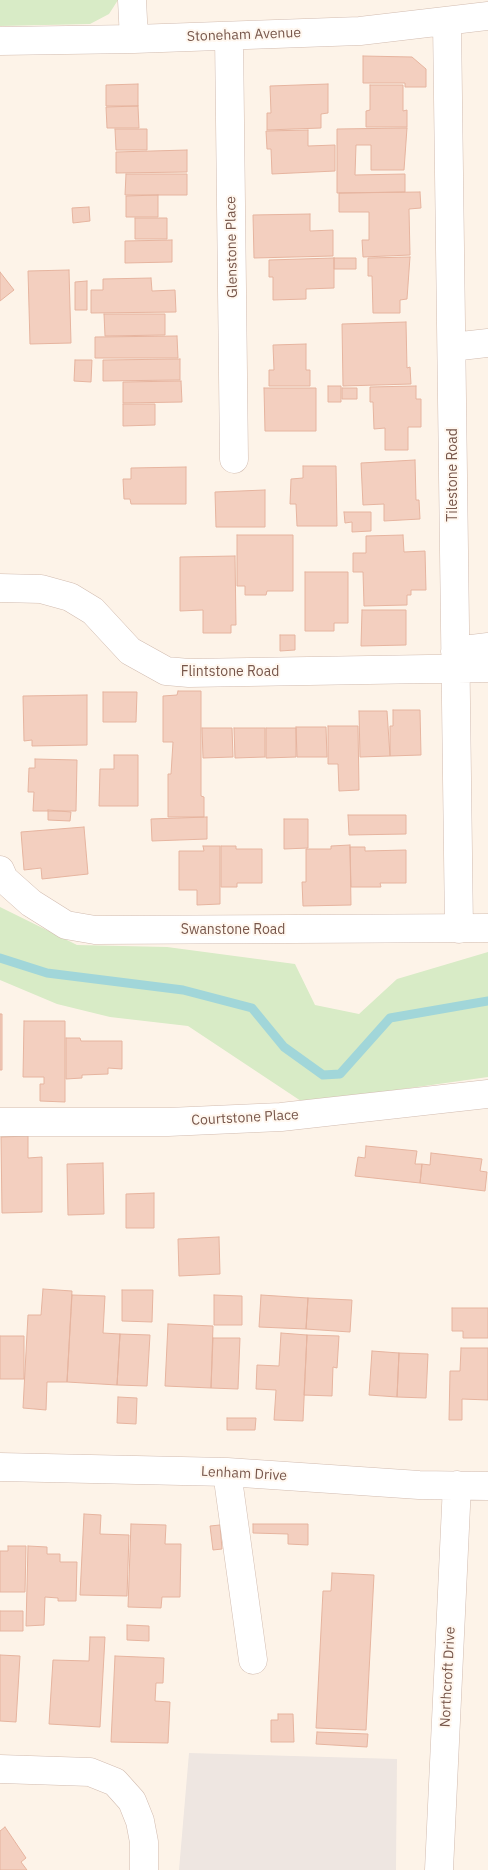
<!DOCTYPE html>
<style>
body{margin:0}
canvas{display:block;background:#fdf3e8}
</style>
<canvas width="488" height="1870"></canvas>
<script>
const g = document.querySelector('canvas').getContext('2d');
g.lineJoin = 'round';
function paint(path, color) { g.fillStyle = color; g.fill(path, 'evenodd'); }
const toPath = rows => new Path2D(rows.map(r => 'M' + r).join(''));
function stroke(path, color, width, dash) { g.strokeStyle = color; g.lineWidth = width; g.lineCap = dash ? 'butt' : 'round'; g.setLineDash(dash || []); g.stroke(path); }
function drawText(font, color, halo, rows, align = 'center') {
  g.font = font + ' "IBM Plex Sans",sans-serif'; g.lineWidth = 4; g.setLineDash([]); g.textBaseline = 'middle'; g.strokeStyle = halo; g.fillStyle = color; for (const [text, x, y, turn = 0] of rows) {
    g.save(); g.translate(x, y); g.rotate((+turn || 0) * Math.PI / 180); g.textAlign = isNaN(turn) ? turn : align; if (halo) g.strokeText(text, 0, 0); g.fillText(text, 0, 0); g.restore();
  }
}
paint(toPath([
 [189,1753,397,1759,396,1870,179,1870]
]), '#eee6e1');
paint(toPath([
 [0,0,118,0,109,14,90,24,0,26],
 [0,907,77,945,167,947,295,964,315,1005,359,1014,397,979,488,952,488,1077,304,1103,188,1026,110,1017,57,1004,0,980]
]), '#d8ebc6');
stroke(toPath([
 [0,958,47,973,183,990,252,1008,284,1047,323,1075,340,1074,390,1018,488,1001]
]), '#a1d6d9', 9);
const building = toPath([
 [363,56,412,57,426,69,426,87,405,87,405,83,363,83,363,56],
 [138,84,138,106,106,106,106,85,138,84],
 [328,84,328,113,321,114,321,128,267,130,267,113,271,113,270,86,328,84],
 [370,85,403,85,403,111,407,110,407,127,366,127,366,111,370,110,370,85],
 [138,106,139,128,107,128,106,107,138,106],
 [407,128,404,170,371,170,371,145,356,145,355,175,405,174,405,192,337,193,337,129,407,128],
 [115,129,147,129,147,150,116,150,115,129],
 [308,130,308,146,335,145,335,171,272,174,271,149,267,149,266,131,308,130],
 [187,150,187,172,116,173,116,152,187,150],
 [126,174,187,174,187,195,125,195,126,174],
 [420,192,421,208,409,209,410,255,363,257,362,240,369,240,369,212,339,212,339,193,420,192],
 [158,195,158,217,126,217,126,196,158,195],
 [89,207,90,221,73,223,72,208,89,207],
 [310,214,310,231,333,230,333,256,254,258,253,215,310,214],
 [135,218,167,218,167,239,135,239,135,218],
 [172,240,172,262,125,263,125,241,172,240],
 [410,257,407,299,400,300,400,313,373,313,372,276,368,276,368,258,410,257],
 [334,258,334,288,306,289,306,299,273,300,273,277,269,277,269,260,334,258],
 [334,258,356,258,356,269,334,269,334,258],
 [69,270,71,343,30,344,28,271,69,270],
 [0,272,14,290,0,301,0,272],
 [151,278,152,291,175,290,176,312,91,313,91,290,103,290,103,279,151,278],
 [87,281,87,310,75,310,75,282,87,281],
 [104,314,165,314,165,335,105,336,104,314],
 [406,322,407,368,410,367,411,384,343,386,342,324,406,322],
 [177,336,178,358,95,358,95,337,177,336],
 [306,344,306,370,310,370,310,386,269,386,269,370,274,370,273,345,306,344],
 [180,359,180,380,103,381,103,360,180,359],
 [75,360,92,360,91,382,74,381,75,360],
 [181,381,182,402,123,403,123,382,181,381],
 [328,386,341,386,341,402,328,402,328,386],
 [416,386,416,399,421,399,421,427,408,427,408,450,385,450,385,428,374,429,373,402,370,402,370,387,416,386],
 [264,388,316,388,316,431,265,431,264,388],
 [342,388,357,388,357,399,342,399,342,388],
 [123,404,155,404,155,425,123,426,123,404],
 [415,460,416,500,419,500,420,519,384,521,384,504,363,505,361,463,415,460],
 [303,466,336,466,337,526,297,526,296,504,290,504,291,479,303,478,303,466],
 [186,467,186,504,131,504,130,499,124,499,123,479,131,479,131,468,186,467],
 [265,490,265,527,216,527,215,492,265,490],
 [344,512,371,512,371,531,352,532,352,522,345,523,344,512],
 [237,535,293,535,293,591,267,591,266,595,245,595,245,586,237,586,237,535],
 [403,535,404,552,425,551,426,590,411,590,411,595,407,595,407,605,364,606,363,572,353,572,353,553,366,553,366,536,403,535],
 [235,556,236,625,231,625,231,633,203,633,203,610,180,611,180,557,235,556],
 [305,572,348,572,348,623,334,623,334,631,305,631,305,572],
 [362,610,406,610,406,645,361,646,362,610],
 [280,635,295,635,295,650,280,651,280,635],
 [178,691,201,691,201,796,204,797,204,817,168,817,168,774,171,774,173,742,163,742,163,696,177,695,178,691],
 [103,692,137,692,136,722,103,722,103,692],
 [87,695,87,745,32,746,32,740,24,741,23,696,87,695],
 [393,710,420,710,421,755,390,756,390,726,393,726,393,710],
 [359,711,387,711,390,756,360,757,359,711],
 [328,726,358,726,359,790,339,791,338,764,328,764,328,726],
 [296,727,326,727,327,757,297,757,296,727],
 [202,728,232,728,233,757,203,758,202,728],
 [234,728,265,728,265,757,235,758,234,728],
 [266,728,296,728,296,757,266,758,266,728],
 [114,755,138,755,138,806,99,806,100,769,114,769,114,755],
 [35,759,77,760,76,811,33,811,34,792,28,792,29,768,35,768,35,759],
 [48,810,71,812,70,821,48,820,48,810],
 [348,815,406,815,406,834,349,835,348,815],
 [207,817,207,839,152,841,151,819,207,817],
 [284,819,308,819,308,848,284,849,284,819],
 [84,827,88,874,42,879,41,868,24,870,21,832,84,827],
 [350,845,351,905,303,906,302,882,306,882,306,849,331,849,331,846,350,845],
 [203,846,220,846,220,904,197,905,197,890,179,890,179,851,204,851,203,846],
 [221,846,236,846,236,849,262,849,262,883,237,883,237,887,221,887,221,846],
 [350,847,365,847,365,851,406,850,406,883,380,883,381,887,351,887,350,847],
 [0,1014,2,1014,2,1070,0,1070,0,1014],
 [24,1021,65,1021,65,1102,40,1101,40,1084,44,1084,44,1077,23,1077,24,1021],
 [66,1038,80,1038,81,1041,122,1041,122,1069,108,1068,108,1074,82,1075,82,1078,66,1079,66,1038],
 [28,1136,28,1158,42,1157,42,1212,2,1213,1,1137,28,1136],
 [366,1146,417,1151,415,1164,422,1164,420,1183,355,1176,358,1157,365,1158,366,1146],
 [431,1153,482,1159,480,1171,487,1172,485,1191,420,1183,422,1164,430,1165,431,1153],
 [103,1163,104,1214,68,1215,67,1164,103,1163],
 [154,1193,154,1228,126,1228,126,1194,154,1193],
 [219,1237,220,1274,179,1276,178,1239,219,1237],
 [43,1289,72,1291,67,1382,47,1382,46,1410,23,1408,28,1315,41,1315,43,1289],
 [122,1290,153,1290,152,1322,122,1321,122,1290],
 [72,1295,105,1296,103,1333,120,1334,117,1385,67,1382,72,1295],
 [214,1295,242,1296,242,1325,214,1325,214,1295],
 [261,1295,308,1298,306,1329,259,1327,261,1295],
 [308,1298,352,1300,350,1332,306,1329,308,1298],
 [452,1308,488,1308,488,1338,463,1338,463,1331,452,1331,452,1308],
 [168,1324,213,1326,211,1388,165,1386,168,1324],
 [281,1333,307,1335,303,1421,274,1420,276,1390,256,1389,257,1365,279,1366,281,1333],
 [120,1334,150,1335,147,1386,117,1385,120,1334],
 [307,1335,339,1336,337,1368,333,1367,332,1396,304,1395,307,1335],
 [0,1336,24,1336,24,1379,0,1379,0,1336],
 [213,1338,240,1338,238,1389,211,1388,213,1338],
 [461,1348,488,1348,488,1400,462,1399,462,1420,449,1420,450,1371,460,1371,461,1348],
 [372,1351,399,1353,397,1397,369,1395,372,1351],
 [399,1353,428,1354,426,1398,397,1397,399,1353],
 [118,1397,137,1398,136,1424,117,1423,118,1397],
 [227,1418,256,1418,255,1430,227,1430,227,1418],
 [84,1514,101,1515,100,1534,129,1535,127,1596,80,1595,84,1514],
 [131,1524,166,1525,165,1544,181,1544,180,1597,162,1597,161,1608,128,1607,131,1524],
 [253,1524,308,1524,308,1545,288,1544,288,1534,253,1533,253,1524],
 [220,1525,222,1549,213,1550,210,1526,220,1525],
 [8,1546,26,1546,25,1592,0,1592,0,1551,8,1551,8,1546],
 [28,1546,47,1547,47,1554,60,1554,60,1562,77,1562,76,1601,58,1601,58,1598,45,1597,44,1625,26,1626,28,1546],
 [332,1573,374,1575,366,1730,316,1728,323,1591,331,1591,332,1573],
 [0,1611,23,1611,23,1631,0,1631,0,1611],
 [127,1625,149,1626,149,1641,127,1640,127,1625],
 [90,1637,105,1637,100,1727,49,1724,53,1660,89,1661,90,1637],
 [0,1655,20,1656,16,1722,0,1721,0,1655],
 [115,1656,164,1658,163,1683,156,1683,155,1701,170,1702,168,1743,111,1742,115,1656],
 [278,1714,293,1714,294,1742,271,1742,271,1720,278,1720,278,1714],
 [317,1732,368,1734,367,1747,316,1744,317,1732],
 [5,1827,26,1858,21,1862,27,1870,0,1870,0,1831,5,1827]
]);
paint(building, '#f3cfbf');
stroke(building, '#e6b49f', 1);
const minor = toPath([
 [132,0,134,39],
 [447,22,459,929],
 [229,36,234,459],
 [0,41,134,39,360,31,488,16],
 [452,347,488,343],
 [0,588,41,589,70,597,93,611,130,651,166,671,189,673,488,668],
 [455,651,488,647],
 [0,870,4,879,31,903,66,925,95,930,488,928],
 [0,1122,168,1122,281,1117,488,1094],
 [0,1467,227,1472,419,1485,488,1486],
 [227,1472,253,1660],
 [0,1769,90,1772,115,1782,132,1801,140,1821,144,1842,144,1870],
 [439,1870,457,1485]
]);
stroke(minor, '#d2bcb0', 29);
stroke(minor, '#fff', 28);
drawText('14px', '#78574b', '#fff7ef', [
 ["Stoneham Avenue",244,35,-2],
 ["Glenstone Place",232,247,-91],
 ["Tilestone Road",453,475,-90],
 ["Flintstone Road",230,672],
 ["Swanstone Road",233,930],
 ["Courtstone Place",245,1118,-3],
 ["Lenham Drive",244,1474,3],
 ["Northcroft Drive",448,1677,-87]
]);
</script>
